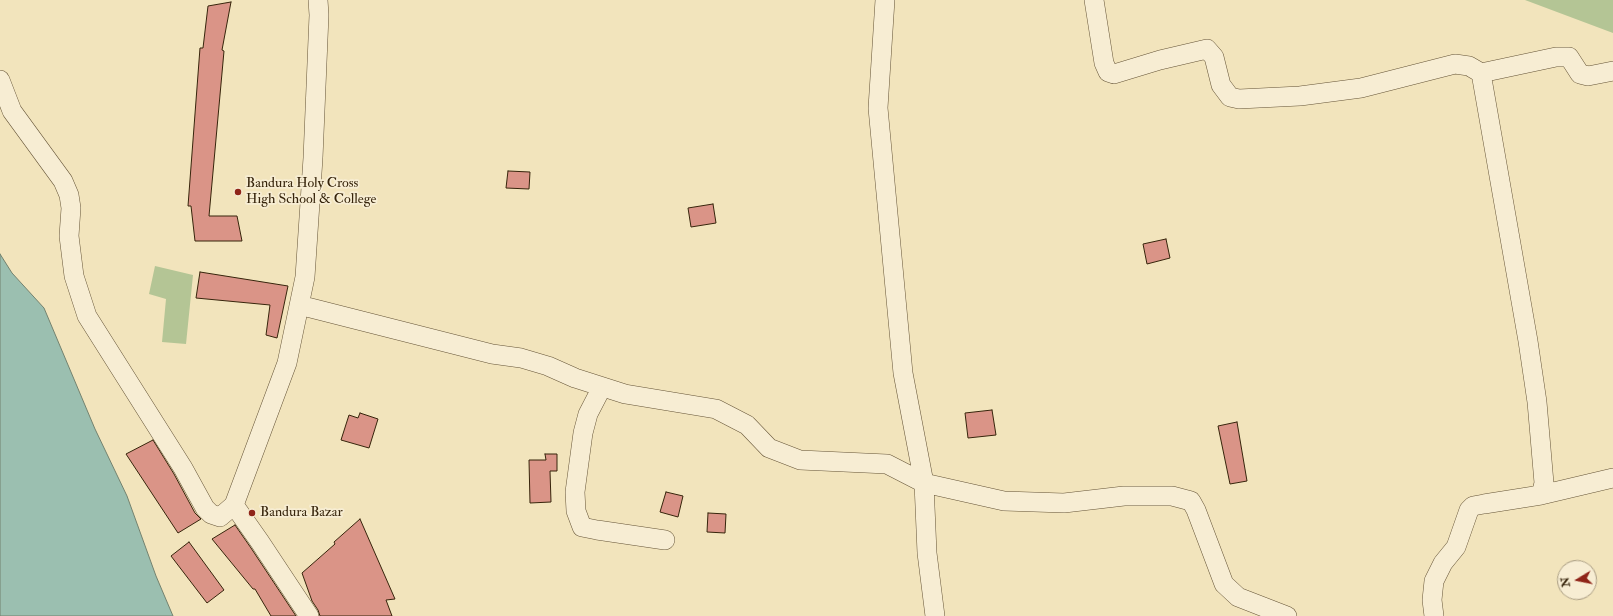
<!DOCTYPE html>
<style>
body{margin:0}
#map{position:relative;width:1613px;height:616px;overflow:hidden;background:#f2e4bc;font-family:"IM FELL Double Pica",serif}
canvas{display:block}
.north{position:absolute;left:1557px;top:560px;width:40px;height:40px;box-sizing:border-box;background:#f7edd3;border:1px solid #aa9d83;border-radius:50%;rotate:260deg;font-size:11px;font-weight:700;line-height:16px;text-align:center;color:#36240b}
.north::after{content:'';display:block;margin:auto;width:14px;height:18px;background:#8f2418;clip-path:polygon(50% 0,100% 100%,50% 72%,0 100%)}
</style>
<div id="map">
<canvas width="1613" height="616"></canvas>
<div class="north">N</div>
</div>
<script>
const g = document.querySelector('canvas').getContext('2d');
g.lineJoin = 'round';
function paint(path, color) { g.fillStyle = color; g.fill(path, 'evenodd'); }
const toPath = rows => new Path2D(rows.map(r => 'M' + r).join(''));
function stroke(path, color, width, dash) { g.strokeStyle = color; g.lineWidth = width; g.lineCap = dash ? 'butt' : 'round'; g.setLineDash(dash || []); g.stroke(path); }
function drawText(font, color, halo, rows, align = 'center') {
  g.font = font + ' "IM FELL Double Pica",serif'; g.lineWidth = 3.5; g.setLineDash([]); g.textBaseline = 'middle'; g.strokeStyle = halo; g.fillStyle = color; for (const [text, x, y, turn = 0] of rows) {
    g.save(); g.translate(x, y); g.rotate((+turn || 0) * Math.PI / 180); g.textAlign = isNaN(turn) ? turn : align; if (halo) g.strokeText(text, 0, 0); g.fillText(text, 0, 0); g.restore();
  }
}
paint(toPath([
 [1525,0,1613,0,1613,33],
 [155,266,193,275,186,344,162,342,166,299,149,294]
]), '#b4c595');
const water = toPath([
 [0,254,12,273,44,308,95,429,127,496,156,576,173,616,0,616,0,254]
]);
paint(water, '#9bbfb0');
stroke(water, '#73816e', 1);
const building = toPath([
 [231,2,222,50,224,51,209,216,237,216,242,241,195,241,191,206,188,206,200,48,203,48,208,6,231,2],
 [508,171,530,172,529,189,506,188,508,171],
 [713,204,716,223,691,227,688,208,713,204],
 [1166,239,1170,258,1147,264,1143,244,1166,239],
 [200,272,288,286,277,338,266,335,270,305,196,298,200,272],
 [992,410,996,435,968,438,965,413,992,410],
 [360,413,378,419,369,448,341,440,349,415,358,418,360,413],
 [1237,422,1247,481,1230,484,1218,426,1237,422],
 [153,440,174,474,195,513,201,519,178,533,126,454,153,440],
 [545,454,557,454,557,471,550,471,551,502,530,503,529,460,546,460,545,454],
 [666,492,683,496,678,517,660,512,666,492],
 [708,513,726,514,725,533,707,532,708,513],
 [360,519,395,599,386,600,392,616,320,616,318,610,312,601,302,573,335,544,334,542,360,519],
 [235,525,251,548,296,616,271,616,255,589,253,589,212,539,235,525],
 [189,542,224,590,207,603,171,556,189,542]
]);
paint(building, '#da9487');
stroke(building, '#36240b', 1);
const minor = toPath([
 [885,0,878,108,903,373,924,483,927,553,935,616],
 [1094,0,1104,63,1108,72,1114,74,1160,60,1207,49,1214,57,1221,85,1230,97,1239,99,1300,96,1361,88,1455,64,1469,66,1481,73,1556,57,1569,57,1580,74,1588,76,1613,71],
 [0,80,12,111,63,181,69,195,71,208,69,236,74,276,87,316,183,468,205,508,211,514,220,517,234,505],
 [299,305,492,354,521,358,548,366,575,378,625,394,716,409,747,425,769,448,800,460,887,464,924,483,1004,501,1064,503,1124,496,1172,496,1191,501,1196,510,1224,584,1238,597,1287,616],
 [602,387,588,414,583,433,575,492,576,511,582,527,597,530,665,540],
 [1541,495,1613,478],
 [309,616,260,542,234,505,287,363,305,277,313,158,319,15,318,0],
 [1434,616,1432,600,1434,581,1443,563,1456,547,1469,510,1473,506,1484,504,1541,495,1544,483,1537,402,1528,341,1481,73]
]);
stroke(minor, '#655437', 20);
stroke(minor, '#f7edd3', 19);
for (const [x, y, r, color] of [
 [238,192,4,"#8f2418"],
 [252,513,4,"#8f2418"]
]) { const dot = new Path2D(); dot.arc(x, y, r, 0, 2 * Math.PI); g.fillStyle = color; g.fill(dot); stroke(dot, '#f7edd3', 1.5); }
drawText('14px', '#36240b', '#f7edd3', [
 ["Bandura Holy Cross",246,184],
 ["High School & College",246,200],
 ["Bandura Bazar",260,513]
], 'left');
</script>
